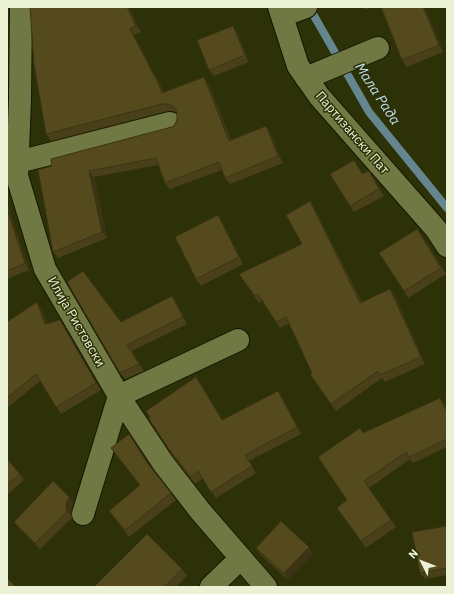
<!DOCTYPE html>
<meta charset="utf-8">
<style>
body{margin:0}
#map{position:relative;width:454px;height:594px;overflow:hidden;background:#2c3107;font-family:"IBM Plex Sans",sans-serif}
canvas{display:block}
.frame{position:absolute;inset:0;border:8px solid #ebf1d4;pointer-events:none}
.north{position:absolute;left:402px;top:542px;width:40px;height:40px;-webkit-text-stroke:3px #2c3107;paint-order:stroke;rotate:312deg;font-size:11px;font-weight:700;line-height:16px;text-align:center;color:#ebf1d4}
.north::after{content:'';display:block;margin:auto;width:14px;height:18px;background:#ebf1d4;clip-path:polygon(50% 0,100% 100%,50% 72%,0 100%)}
</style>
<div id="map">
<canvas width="454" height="594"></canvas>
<div class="frame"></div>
<div class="north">N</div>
</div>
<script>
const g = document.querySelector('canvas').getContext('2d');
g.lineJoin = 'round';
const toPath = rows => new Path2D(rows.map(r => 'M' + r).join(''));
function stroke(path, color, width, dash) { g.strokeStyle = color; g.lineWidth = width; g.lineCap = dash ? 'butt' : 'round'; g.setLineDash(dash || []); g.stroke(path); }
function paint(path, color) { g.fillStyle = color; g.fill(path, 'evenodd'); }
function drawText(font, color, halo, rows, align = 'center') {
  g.font = font + ' "IBM Plex Sans",sans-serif'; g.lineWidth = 3; g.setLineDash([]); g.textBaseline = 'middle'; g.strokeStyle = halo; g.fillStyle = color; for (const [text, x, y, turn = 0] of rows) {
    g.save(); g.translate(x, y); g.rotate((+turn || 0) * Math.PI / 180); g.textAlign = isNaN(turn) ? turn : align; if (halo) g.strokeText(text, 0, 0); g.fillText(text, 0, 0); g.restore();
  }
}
stroke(toPath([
 [309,7,369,112,447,208]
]), '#65868f', 8);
const minor = toPath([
 [21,7,20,100,17,176,45,269,122,401,163,463,201,512,266,587],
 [279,7,298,66,319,96,436,229,447,246],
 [282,16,306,7],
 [306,78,378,48],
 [18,162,170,123],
 [83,514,119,396,238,340],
 [211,587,241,558]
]);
stroke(minor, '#151800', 24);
stroke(minor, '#707843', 22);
paint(toPath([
 [129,7,141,32,134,35,164,92,209,84,231,140,266,126,270,132,283,163,230,184,225,178,222,170,170,189,165,183,158,165,94,177,107,238,58,258,53,252,38,170,168,128,174,126,177,120,177,113,174,111,167,111,51,141,46,134],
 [363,7,371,7,365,10],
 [381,7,425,7,443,52,407,67,402,60],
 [237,32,249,62,214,76,209,70],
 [358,166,363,174,369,171,373,177,384,196,354,212,350,206],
 [310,201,314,208,362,302,395,295,425,364,385,382,382,378,336,411,310,374,312,373,289,324,280,328,262,301,259,303,239,274,302,244],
 [7,202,29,270,7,279],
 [218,215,222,222,243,264,201,286,196,279],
 [422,236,446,274,408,298,404,291],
 [172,296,177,303,187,324,132,351,144,371,125,379,120,373,121,322],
 [42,309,47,324,64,327,101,390,61,414,40,381,7,408,7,322],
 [196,377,201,384,222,420,282,397,301,434,249,461,256,473,216,498,203,478,195,484,173,456,149,419],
 [440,398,445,404,447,409,447,447,413,463,410,459,369,488,396,527,366,548,337,508,347,500,363,433],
 [111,448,150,466,176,500,129,537,109,511,140,485],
 [7,459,20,474,24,480,7,495],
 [73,503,71,511,72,518,40,549,19,528,14,522],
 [447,526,447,575,425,579,420,573],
 [256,548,313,554,288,580,261,555],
 [182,569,187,576,176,587,94,587]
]), '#494019');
paint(toPath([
 [127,7,129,7,141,32,136,26],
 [423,7,425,7,443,52,439,45],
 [233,26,237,32,249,62,245,55],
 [130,29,134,35,163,91,166,100,162,93],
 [204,77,209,84,233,148,229,141],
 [266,126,270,132,283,163,278,156],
 [354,160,358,166,367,181,362,174],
 [89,171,94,177,107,238,102,232],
 [369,171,373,177,384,196,379,189],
 [310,201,314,208,365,310,360,303],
 [7,202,29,270,25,263,7,209],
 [218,215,222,222,243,264,239,257],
 [390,289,395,295,425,364,421,357],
 [172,296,177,303,187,324,183,317],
 [37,302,42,309,49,331,45,324],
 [60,320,64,327,101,390,96,383],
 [196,377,201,384,226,427,222,420],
 [278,391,282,397,301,434,297,427],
 [440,398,445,404,447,409,447,412],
 [69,497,73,503,71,511,72,518,67,512,66,504],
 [309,547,313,554,288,580,284,573]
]), '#3c3414');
const building = toPath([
 [30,7,127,7,136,26,130,29,159,85,162,93,204,77,229,141,266,126,278,156,225,178,219,162,165,183,156,158,89,171,102,232,53,252,38,170,52,166,51,159,168,128,174,126,177,120,177,113,175,108,169,104,162,104,46,134,34,64,30,7],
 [381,7,423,7,439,45,402,60,381,7],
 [233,26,245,55,209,70,197,40,233,26],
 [354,160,362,174,369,171,379,189,350,206,330,174,354,160],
 [310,201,360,303,390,289,421,357,380,375,378,371,331,404,310,374,312,373,286,317,276,322,258,294,255,296,239,274,302,244,286,215,310,201],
 [7,209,25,263,7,271,7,209],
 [218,215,239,257,196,279,175,237,218,215],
 [417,229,441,268,404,291,379,253,417,229],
 [83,271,121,322,172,296,183,317,127,345,139,364,120,373,67,282,83,271],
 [37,302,45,324,60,320,96,383,56,407,36,374,7,398,7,322,37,302],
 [196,377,222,420,278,391,297,427,245,455,252,466,211,492,198,471,191,477,169,449,149,419,150,417,146,411,196,377],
 [440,398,447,412,447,439,409,457,406,452,364,481,391,520,361,541,337,508,347,500,318,457,360,428,363,433,440,398],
 [129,434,148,464,171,493,125,530,109,511,140,485,111,448,129,434],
 [7,459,20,474,7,484,7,459],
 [53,481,69,497,66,504,67,512,35,543,14,522,53,481],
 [281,521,309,547,284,573,256,548,281,521],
 [447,526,447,568,420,573,412,532,447,526],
 [147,534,182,569,164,587,94,587,147,534],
 [7,578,16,587,7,587,7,578]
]);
paint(building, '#554a1d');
stroke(building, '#3c3414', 1);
drawText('13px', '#ebf1d4', '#2c3107', [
 ["Партизански Пат",352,133,49],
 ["Илија Ристовски",76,322,60]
]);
drawText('italic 14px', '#c4e0f2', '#2c3107', [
 ["Мала Рада",377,94,57]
]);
</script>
